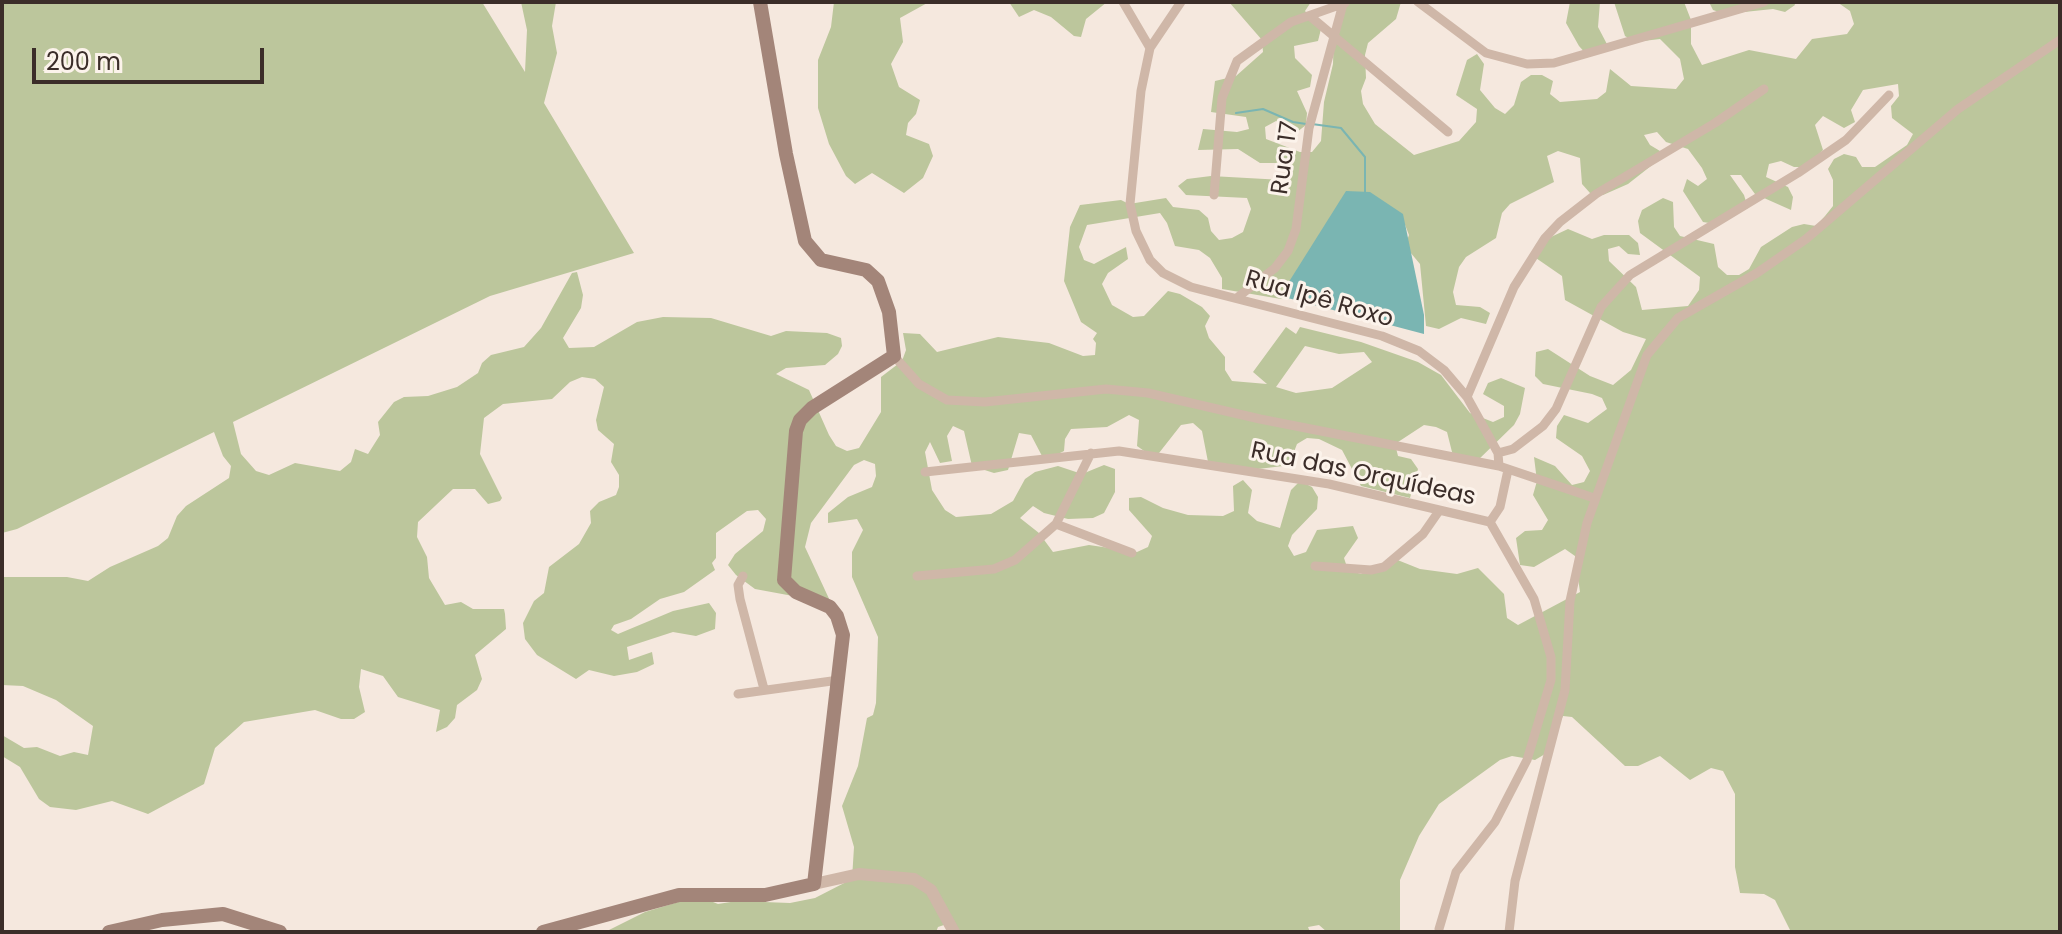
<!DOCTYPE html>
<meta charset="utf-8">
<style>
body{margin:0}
#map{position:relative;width:2062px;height:934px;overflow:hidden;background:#f5e8de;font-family:Poppins,sans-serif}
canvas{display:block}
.frame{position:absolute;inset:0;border:4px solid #3b2d29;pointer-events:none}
.scale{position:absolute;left:32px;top:48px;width:232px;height:36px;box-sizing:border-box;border:4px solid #3b2d29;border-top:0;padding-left:10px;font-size:24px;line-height:28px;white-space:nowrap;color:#3b2d29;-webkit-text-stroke:6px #fcf3eb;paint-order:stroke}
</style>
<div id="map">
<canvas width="2062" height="934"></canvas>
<div class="frame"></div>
<div class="scale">200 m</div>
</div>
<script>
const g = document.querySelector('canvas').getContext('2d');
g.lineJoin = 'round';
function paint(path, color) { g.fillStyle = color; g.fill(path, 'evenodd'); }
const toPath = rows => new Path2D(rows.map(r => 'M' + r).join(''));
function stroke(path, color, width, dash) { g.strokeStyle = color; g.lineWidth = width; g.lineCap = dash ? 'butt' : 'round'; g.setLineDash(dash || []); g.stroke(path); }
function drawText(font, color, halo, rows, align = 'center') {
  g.font = font + ' Poppins,sans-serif'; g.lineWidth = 6; g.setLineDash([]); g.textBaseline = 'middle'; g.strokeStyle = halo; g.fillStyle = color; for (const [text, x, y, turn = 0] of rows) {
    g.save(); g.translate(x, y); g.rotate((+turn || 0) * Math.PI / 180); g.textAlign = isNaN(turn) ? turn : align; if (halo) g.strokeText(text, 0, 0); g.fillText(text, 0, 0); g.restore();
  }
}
paint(toPath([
 [2,2,482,2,525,72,527,30,521,2,556,2,552,26,557,53,544,103,634,253,490,296,233,422,241,454,256,471,269,475,295,463,340,471,351,462,355,449,368,454,380,435,378,422,394,402,404,397,428,396,457,387,478,373,482,363,491,355,524,347,541,328,572,273,577,272,583,295,581,308,563,338,569,348,594,347,637,322,663,317,711,318,771,336,786,331,827,333,841,338,842,346,838,354,825,365,786,368,776,374,809,390,829,435,836,446,847,451,859,448,881,412,881,377,902,361,906,350,903,333,920,334,937,352,998,337,1049,343,1083,356,1095,355,1096,343,1093,339,1097,333,1081,322,1064,281,1070,227,1080,205,1121,200,1129,204,1166,198,1173,207,1199,210,1208,218,1211,231,1219,240,1232,238,1243,232,1251,209,1247,198,1186,195,1178,186,1187,179,1211,176,1283,180,1292,172,1285,163,1260,163,1238,149,1198,150,1203,129,1237,132,1249,129,1246,117,1211,112,1215,81,1236,76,1263,52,1262,40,1229,2,1311,2,1305,11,1321,29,1318,41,1294,46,1295,58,1312,75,1310,87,1297,91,1307,113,1306,125,1297,132,1276,121,1265,127,1266,139,1300,152,1312,152,1321,141,1324,102,1333,64,1334,27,1344,2,1401,2,1396,19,1368,43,1365,55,1366,78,1361,91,1363,104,1375,124,1414,155,1459,141,1476,122,1477,109,1456,95,1467,60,1477,54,1484,64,1480,90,1495,108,1505,114,1514,105,1521,82,1531,75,1542,75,1553,81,1550,94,1560,102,1597,99,1606,92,1610,69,1631,86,1676,89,1684,79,1680,59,1660,39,1635,42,1625,36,1614,2,1684,2,1691,20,1691,44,1702,65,1749,50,1796,59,1812,39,1847,34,1854,24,1850,11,1837,2,2060,2,2060,932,1791,932,1775,900,1764,894,1740,893,1735,867,1735,794,1723,771,1711,768,1690,780,1660,756,1638,766,1625,766,1572,717,1563,716,1545,754,1535,760,1512,756,1500,760,1439,804,1419,836,1400,880,1400,932,1327,932,1319,925,1308,927,1310,932,961,932,950,923,938,927,936,932,592,932,609,930,645,912,682,901,708,900,718,904,737,901,790,903,815,898,852,879,854,847,842,806,858,766,867,718,873,715,876,703,878,637,852,577,852,552,863,530,857,519,828,523,828,513,848,497,872,487,876,476,875,464,864,460,854,465,811,523,805,547,831,603,755,589,736,575,728,565,735,554,763,531,766,519,758,510,747,511,716,533,716,558,712,563,715,570,684,592,660,599,631,619,614,625,611,630,618,634,673,611,709,603,716,613,715,629,696,636,673,632,627,647,629,660,652,652,654,664,637,672,614,676,589,670,576,679,537,655,525,639,523,623,534,601,544,593,549,567,579,544,591,523,590,511,599,502,616,495,619,487,619,475,611,462,614,444,598,430,596,420,604,387,595,379,582,377,570,382,552,399,503,404,484,418,480,454,502,498,500,501,488,504,475,489,453,489,418,522,417,537,427,557,429,578,445,605,461,602,473,609,504,609,505,614,506,629,475,655,482,679,477,690,457,705,455,718,447,727,436,732,440,710,398,697,383,676,361,669,359,687,365,712,354,719,341,719,315,710,244,722,215,748,204,784,148,814,112,801,76,810,50,807,39,799,20,767,2,756,2,735,24,748,37,747,60,756,74,752,88,755,93,726,56,700,23,686,2,685,2,577,67,577,88,581,110,567,158,546,168,538,177,516,186,506,229,478,231,466,223,456,214,432,17,529,2,533],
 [1898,84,1899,96,1891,106,1892,118,1913,134,1907,145,1875,167,1862,167,1856,157,1844,154,1834,159,1828,169,1833,180,1833,206,1825,216,1816,226,1804,224,1792,227,1761,247,1749,269,1739,275,1727,275,1718,267,1714,244,1680,236,1674,227,1673,202,1663,198,1642,210,1638,221,1640,233,1700,277,1699,290,1688,306,1642,310,1636,287,1609,261,1608,249,1619,246,1628,254,1640,255,1638,243,1629,235,1604,235,1592,239,1568,229,1536,244,1533,256,1562,276,1565,300,1623,332,1646,339,1631,370,1613,385,1590,376,1548,349,1536,352,1535,376,1543,384,1592,394,1602,398,1607,409,1588,423,1564,415,1557,426,1556,438,1582,456,1590,471,1584,482,1572,485,1555,466,1534,457,1537,481,1533,495,1548,520,1542,530,1525,531,1516,538,1520,565,1534,567,1565,549,1575,556,1580,592,1518,625,1507,618,1504,594,1478,568,1457,574,1420,569,1395,559,1361,574,1348,570,1344,558,1358,538,1353,526,1317,530,1306,552,1294,556,1288,546,1292,535,1317,509,1318,497,1312,487,1300,481,1291,490,1280,528,1257,521,1248,513,1252,490,1243,480,1233,486,1234,511,1223,516,1188,515,1163,508,1141,497,1129,498,1129,510,1152,536,1148,547,1137,552,1089,545,1053,552,1039,533,1020,518,1033,506,1044,513,1068,519,1093,518,1104,513,1115,492,1115,469,1104,465,1082,474,1058,466,1035,472,1025,479,1013,501,991,514,956,517,945,510,932,490,925,452,930,442,940,463,952,461,947,436,953,426,964,431,972,466,994,473,1008,470,1019,433,1031,435,1042,456,1054,456,1064,451,1065,439,1071,429,1107,427,1129,415,1139,420,1137,446,1147,453,1159,453,1181,425,1193,423,1202,431,1209,467,1258,469,1283,466,1292,457,1297,444,1307,438,1319,439,1342,450,1361,486,1410,498,1418,469,1411,459,1398,456,1395,444,1424,425,1436,427,1447,432,1453,456,1475,463,1514,425,1520,414,1525,388,1501,378,1488,383,1483,394,1504,406,1504,417,1493,422,1470,413,1441,375,1418,362,1361,342,1300,327,1296,334,1286,327,1253,372,1267,384,1232,381,1225,370,1225,357,1209,338,1205,326,1210,316,1202,307,1180,294,1168,291,1144,316,1133,317,1112,305,1102,284,1108,273,1128,259,1126,247,1094,264,1084,260,1079,247,1087,225,1160,213,1167,223,1175,246,1199,250,1210,258,1222,278,1222,289,1281,299,1402,217,1409,235,1405,246,1420,264,1426,326,1439,329,1461,318,1486,324,1490,313,1480,307,1456,305,1453,292,1459,267,1466,257,1496,238,1502,213,1510,204,1554,182,1547,156,1558,151,1580,158,1582,184,1590,193,1603,195,1628,184,1656,162,1660,151,1650,145,1644,135,1657,132,1666,142,1688,149,1702,168,1707,179,1698,186,1687,179,1683,191,1703,222,1715,224,1748,208,1744,195,1730,175,1741,175,1755,194,1791,210,1793,197,1788,187,1766,177,1769,164,1781,161,1794,167,1807,167,1823,150,1815,125,1823,116,1844,128,1855,122,1851,110,1863,90],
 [1305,346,1339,354,1364,352,1372,362,1332,388,1296,393,1276,387],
 [834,2,929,2,900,18,903,42,891,64,899,87,920,100,916,114,908,123,906,135,929,144,933,156,923,178,904,193,872,173,855,184,846,176,829,144,818,108,818,60,831,27],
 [1009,2,1107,2,1086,19,1081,37,1074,36,1051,17,1034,10,1019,17],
 [1570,2,1600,2,1598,27,1609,48,1587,55,1579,46,1566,23],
 [1709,2,1794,2,1795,5,1785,12,1773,9,1725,14,1713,10]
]), '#bcc69c');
paint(toPath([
 [1346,191,1370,192,1403,214,1424,315,1424,334,1280,296]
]), '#7ab5b2');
stroke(toPath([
 [1236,113,1263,109,1293,122,1306,124],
 [1312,124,1341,128,1365,157,1365,192]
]), '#7ab5b2', 2);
stroke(toPath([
 [1123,2,1150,48],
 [1181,2,1150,48,1141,91,1130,204,1136,231,1150,260,1163,273,1191,287,1382,336,1419,351,1444,370,1467,397,1498,453,1499,466],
 [1418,2,1486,53,1527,64,1554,63,1764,2],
 [1311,17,1448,132],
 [1214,195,1222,98,1237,61,1291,22,1345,3],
 [1238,297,1275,268,1288,251,1296,229,1309,128,1343,4],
 [894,356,919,384,947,400,985,402,1106,389,1148,393,1260,419,1499,466,1594,498],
 [1467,397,1514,287,1545,238,1560,222,1596,194,1715,123,1764,89],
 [1498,453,1513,449,1543,426,1556,409,1601,307,1630,275,1798,173,1846,140,1889,95],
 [925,472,1119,451,1329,484,1490,522,1534,599,1551,657,1551,680,1527,760,1495,822,1456,872,1439,929],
 [1490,522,1500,507,1508,470],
 [1056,524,1132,553],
 [1315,566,1371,570,1384,567,1423,534,1439,511],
 [743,576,738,585,740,599,764,689],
 [917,576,994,569,1015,560,1056,524,1091,453],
 [738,694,839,680],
 [1509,932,1515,881,1565,690,1570,601,1587,523,1647,355,1678,318,1757,273,1806,239,1958,109,2060,40]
]), '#cfb7a8', 9);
stroke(toPath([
 [814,884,859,874,914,879,931,890,954,932]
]), '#cfb7a8', 12);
stroke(toPath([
 [109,932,162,920,223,914,280,932],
 [543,932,679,895,765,895,814,884,843,635,837,616,830,607,796,592,784,580,796,431,800,420,812,408,894,356,889,312,878,281,866,270,821,260,805,241,786,154,760,2]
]), '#a38579', 14);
drawText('24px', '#3b2d29', '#fcf3eb', [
 ["Rua 17",1286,158,-82],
 ["Rua Ipê Roxo",1319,300,16],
 ["Rua das Orquídeas",1363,475,12]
]);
</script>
